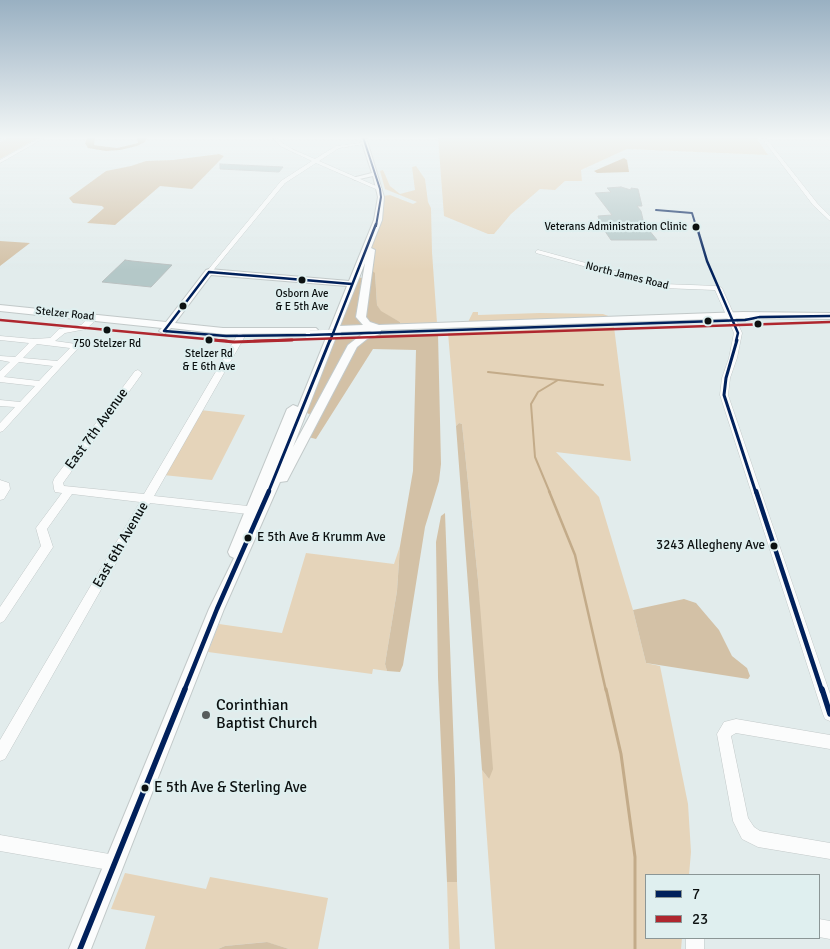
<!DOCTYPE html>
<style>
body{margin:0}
#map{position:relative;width:830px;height:949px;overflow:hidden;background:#e2ecec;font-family:Signika,sans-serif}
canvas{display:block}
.legend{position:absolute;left:645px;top:874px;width:175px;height:65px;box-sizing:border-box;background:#dfefef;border:1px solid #8b9696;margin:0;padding:6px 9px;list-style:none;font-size:15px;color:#0c1111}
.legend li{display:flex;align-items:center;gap:10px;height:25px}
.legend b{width:25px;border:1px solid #8b9696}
</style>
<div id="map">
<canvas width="830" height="949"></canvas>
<ul class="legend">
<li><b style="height:6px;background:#00205b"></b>7</li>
<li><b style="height:6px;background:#af272f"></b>23</li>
</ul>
</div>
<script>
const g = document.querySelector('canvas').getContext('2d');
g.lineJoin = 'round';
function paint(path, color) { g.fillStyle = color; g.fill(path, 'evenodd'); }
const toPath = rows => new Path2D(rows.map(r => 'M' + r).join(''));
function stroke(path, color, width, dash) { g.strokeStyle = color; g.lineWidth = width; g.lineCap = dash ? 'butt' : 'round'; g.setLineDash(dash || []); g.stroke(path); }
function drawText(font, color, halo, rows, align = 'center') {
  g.font = font + ' Signika,sans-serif'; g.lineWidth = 4.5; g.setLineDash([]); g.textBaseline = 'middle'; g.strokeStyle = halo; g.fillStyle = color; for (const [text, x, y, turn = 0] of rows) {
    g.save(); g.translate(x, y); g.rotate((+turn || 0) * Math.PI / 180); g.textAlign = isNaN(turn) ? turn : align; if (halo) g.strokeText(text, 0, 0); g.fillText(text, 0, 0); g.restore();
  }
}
paint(toPath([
 [10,137,40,137,0,159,0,142],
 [438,137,756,137,768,155,627,149,581,170,582,181,565,181,555,190,540,189,511,214,494,234,488,234,444,216],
 [416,166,425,179,428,202,431,208,432,252,437,323,400,325,400,322,381,312,377,305,375,273,365,299,372,247,383,196,390,195,413,204,417,202,385,189,380,171,383,170,390,186,400,194,415,190,412,167],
 [473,312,478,312,478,315,540,313,603,314,611,317,468,322],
 [614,327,631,461,556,452,599,497,633,610,646,663,660,666,688,804,691,852,689,875,646,875,646,938,682,938,681,949,495,949,482,770,489,779,478,580,462,424,459,423,456,426,448,333],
 [200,410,245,415,212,480,163,475],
 [400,546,397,591,385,664,387,671,373,669,372,674,208,652,219,624,282,633,306,553,394,564],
 [125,873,206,889,210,877,328,898,318,949,289,949,266,942,225,946,218,949,145,949,155,916,111,909],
 [447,882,457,882,460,949,449,949]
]), '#e5d4ba');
paint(toPath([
 [219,154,224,156,192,189,160,186,115,225,87,223,104,208,102,206,73,203,69,198,106,171,131,166,146,161,173,160],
 [0,241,30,243,0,266],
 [371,270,375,273,377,305,381,311,400,322,400,325,378,325,366,320,365,311],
 [357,277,362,278,356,317,362,325,339,327],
 [438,334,441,464,439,481,425,527,403,665,400,672,387,671,385,664,397,591,400,546,413,471,416,350,373,349,316,439,308,437,356,347,368,338,378,335],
 [334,337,356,337,346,350,312,413,309,414,305,412],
 [459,423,462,424,478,580,493,769,489,779,482,770,456,426],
 [445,513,455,779,457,882,447,882,438,677,436,542,441,516],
 [684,599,696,603,719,630,732,656,747,668,750,676,748,679,646,663,633,610],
 [267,942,289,949,218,949,225,946]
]), '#d3c1a6');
paint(toPath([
 [87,137,95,137,94,145,117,148,138,143,136,137,147,137,145,142,137,146,120,150,106,151,88,148,85,143],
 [624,158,627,160,629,172,597,173,594,171]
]), '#c3ab89');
stroke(toPath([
 [379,137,384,137]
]), '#c3ab89', 1);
stroke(toPath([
 [488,372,603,385],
 [550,493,535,457,531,404,538,392,558,380]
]), '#c3ab89', 2);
stroke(toPath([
 [549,491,575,555,606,691]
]), '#c3ab89', 2.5);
stroke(toPath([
 [606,689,621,754,635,857,635,949]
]), '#c3ab89', 3);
paint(toPath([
 [0,137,5,137,0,140,0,137]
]), '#d4dada');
const building = toPath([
 [220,164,283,167,279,172,220,169,220,164],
 [621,187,631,190,631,188,638,189,642,206,637,206,641,211,644,224,657,240,611,240,600,224,598,216,612,215,595,193,611,192,607,188,621,187],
 [125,260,132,261,172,265,151,287,102,282,125,260]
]);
paint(building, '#b4c8c8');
stroke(building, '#b9c0c0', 1);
const minor = toPath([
 [41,137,46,137,0,163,0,160,41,137],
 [272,137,276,137,284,144,294,150,315,159,336,146,367,142,365,144,339,148,319,161,383,189,378,190,316,163,285,183,211,273,207,273,207,271,281,181,312,161,280,146,272,137],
 [761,137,765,137,817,203,830,216,830,221,813,205,761,137],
 [538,250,663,284,718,286,722,288,742,333,737,358,730,378,728,395,830,694,830,721,825,719,823,714,720,395,722,378,729,358,734,333,715,290,663,288,536,253,536,251,538,250],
 [92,315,98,315,99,317,86,329,65,333,55,341,76,344,80,346,3,431,0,432,0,423,15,407,0,406,0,400,20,402,35,386,0,382,0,371,10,362,0,360,0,356,15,357,29,343,0,340,0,336,34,339,50,338,59,329,81,325,92,315],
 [37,344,70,348,57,361,23,358,37,344],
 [19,362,53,366,39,381,4,377,19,362],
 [238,334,241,334,245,336,154,496,257,507,261,508,262,511,261,514,257,515,150,503,5,759,0,761,0,740,140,502,72,494,47,529,53,547,51,550,4,621,0,623,0,607,41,546,36,528,62,493,55,492,54,489,53,482,54,479,135,371,138,370,142,373,141,375,63,483,64,486,144,494,238,334],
 [0,480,9,483,10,489,4,499,0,500,0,480],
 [736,719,830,735,830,749,736,733,731,736,748,818,754,827,760,831,830,843,830,859,758,847,742,839,733,821,717,734,724,722,736,719],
 [0,835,115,855,121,857,123,863,121,869,115,871,0,851,0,835],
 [819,919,830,921,830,939,819,937,819,919],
 [686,938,704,938,704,949,686,949,686,938]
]);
const major = toPath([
 [360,137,366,137,384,197,382,220,371,248,375,250,366,317,370,322,379,325,743,312,830,313,830,319,743,318,381,330,380,334,367,339,357,347,287,481,280,482,224,609,91,949,69,949,209,609,234,558,230,556,228,552,287,409,293,405,298,407,347,286,211,275,175,323,223,328,316,328,318,330,313,333,223,334,171,328,164,334,159,331,162,328,0,311,0,305,166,322,206,270,209,269,349,281,374,220,378,197,373,176,355,180,352,178,372,173,360,137],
 [365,263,356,317,363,325,340,326,365,263],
 [372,331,361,335,348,345,293,447,338,332,372,331]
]);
stroke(minor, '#c2c9c9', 1);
stroke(major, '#c2c9c9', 2);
paint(minor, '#fbfcfc');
paint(major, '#fbfcfc');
const majorBridge = toPath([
 [310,335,337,334]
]);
stroke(majorBridge, '#c2c9c9', 9, []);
stroke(majorBridge, '#fbfcfc', 9);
stroke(toPath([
 [363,137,380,189,381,197,376,226],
 [656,210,692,213,696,226]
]), '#00205b', 2);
stroke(toPath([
 [696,224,707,261,738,333,736,341],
 [209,272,352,284],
 [164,331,226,336,310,335,745,320,760,317,830,316],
 [164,331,209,272],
 [330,341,376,224]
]), '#00205b', 2.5);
stroke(toPath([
 [737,340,726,378,724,395,756,493],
 [268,493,330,340]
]), '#00205b', 3);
stroke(toPath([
 [756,491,822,691],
 [184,691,217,609,269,491]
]), '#00205b', 4.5);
stroke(toPath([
 [822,689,830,714],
 [80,949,185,689]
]), '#00205b', 5.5);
stroke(toPath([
 [0,320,227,341],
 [254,341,830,322]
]), '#af272f', 2.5);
stroke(toPath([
 [213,340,234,342,292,340]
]), '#af272f', 3);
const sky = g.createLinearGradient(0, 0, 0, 270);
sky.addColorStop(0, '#99b0c2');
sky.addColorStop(0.51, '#f2f6f6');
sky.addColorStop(1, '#f2f6f600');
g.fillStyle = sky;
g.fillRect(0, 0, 830, 270);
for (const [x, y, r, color] of [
 [696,227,4.5,"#0c1111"],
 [302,280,4.5,"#0c1111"],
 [183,306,4.5,"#0c1111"],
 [708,321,4.5,"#0c1111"],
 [758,324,4.5,"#0c1111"],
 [107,330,4.5,"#0c1111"],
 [209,340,4.5,"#0c1111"],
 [248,538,4.5,"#0c1111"],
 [774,546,4.5,"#0c1111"],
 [206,715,5,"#575e5e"],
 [145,788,4.5,"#0c1111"]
]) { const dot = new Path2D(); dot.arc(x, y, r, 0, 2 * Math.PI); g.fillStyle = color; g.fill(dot); stroke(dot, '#dfefef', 2); }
drawText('11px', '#0c1111', '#dfefef', [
 ["Veterans Administration Clinic",687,227,"right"],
 ["Osborn Ave",302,294],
 ["& E 5th Ave",302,307],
 ["750 Stelzer Rd",107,344],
 ["Stelzer Rd",209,354],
 ["& E 6th Ave",209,367]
]);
drawText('11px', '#0c1111', '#dfefef', [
 ["North James Road",627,276,14],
 ["Stelzer Road",65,314,6]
]);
drawText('13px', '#0c1111', '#dfefef', [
 ["E 5th Ave & Krumm Ave",257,538],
 ["3243 Allegheny Ave",765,546,"right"]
], 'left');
drawText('14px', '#0c1111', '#dfefef', [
 ["East 7th Avenue",97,429,-54],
 ["East 6th Avenue",121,545,-60]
]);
drawText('15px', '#0c1111', '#dfefef', [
 ["E 5th Ave & Sterling Ave",154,788]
], 'left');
drawText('16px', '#0c1111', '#dfefef', [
 ["Corinthian",216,706],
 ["Baptist Church",216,724]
], 'left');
</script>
